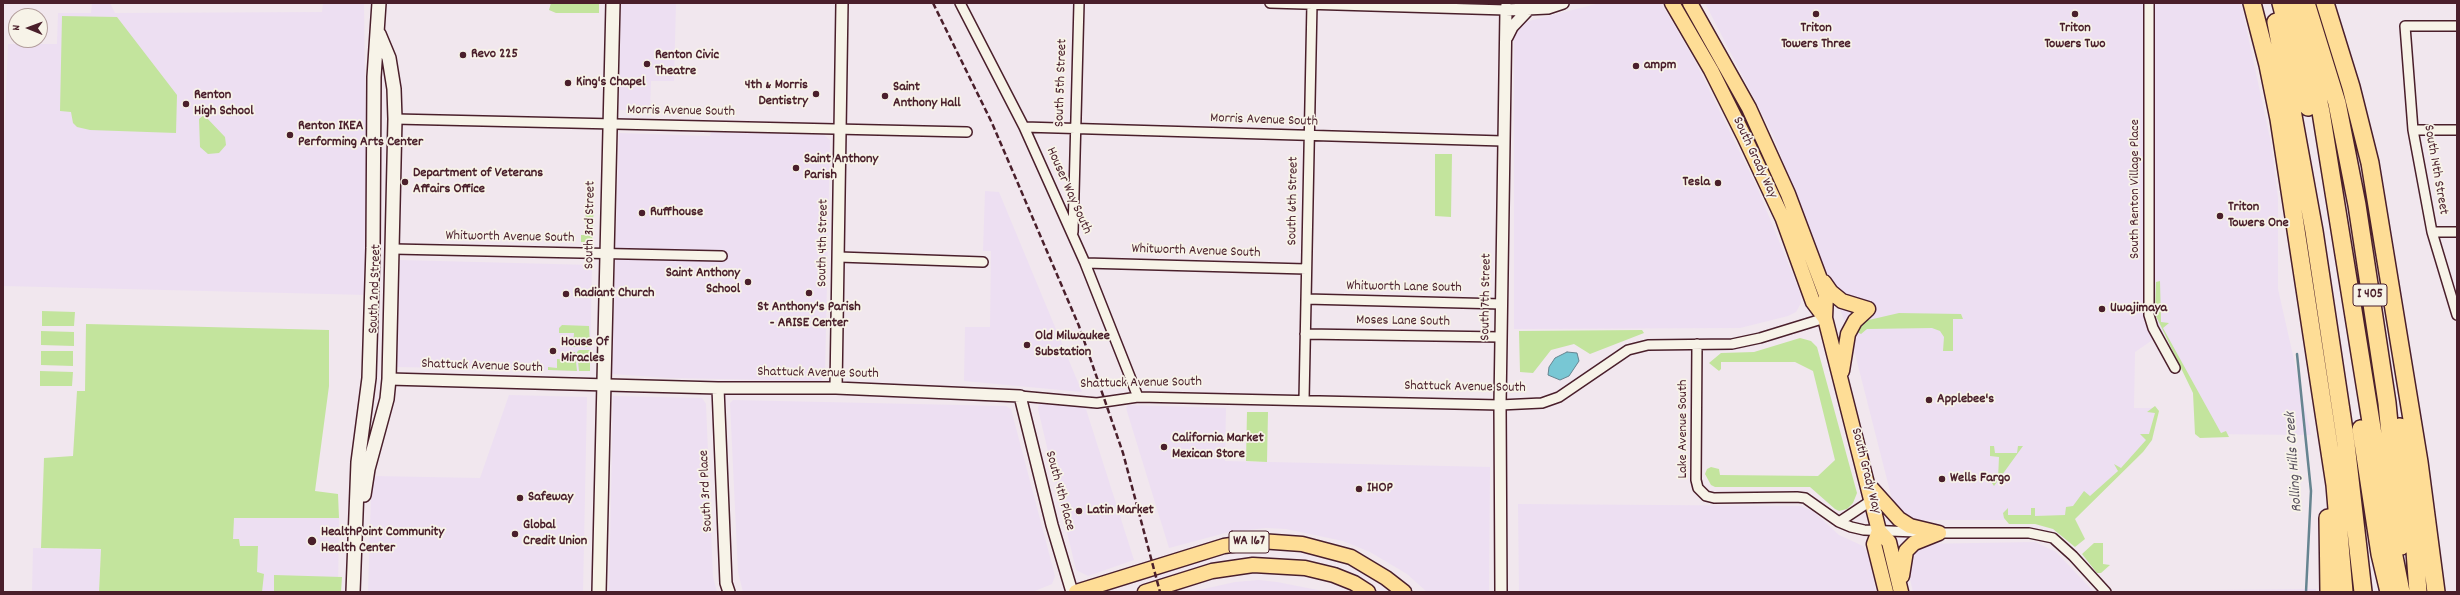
<!DOCTYPE html>
<style>
body{margin:0}
#map{position:relative;width:2460px;height:595px;overflow:hidden;background:#f1e7ee;font-family:Dekko,sans-serif}
canvas{display:block}
.frame{position:absolute;inset:0;border:4px solid #4a1f2b;pointer-events:none}
.north{position:absolute;left:8px;top:8px;width:40px;height:40px;box-sizing:border-box;background:#f7f3e8;border:1px solid #b29e9c;border-radius:50%;rotate:271deg;font-size:11px;font-weight:700;line-height:16px;text-align:center;color:#4a1f2b}
.north::after{content:'';display:block;margin:auto;width:14px;height:18px;background:#4a1f2b;clip-path:polygon(50% 0,100% 100%,50% 72%,0 100%)}
</style>
<div id="map">
<canvas width="2460" height="595"></canvas>
<div class="frame"></div>
<div class="north">N</div>
</div>
<script>
const g = document.querySelector('canvas').getContext('2d');
g.lineJoin = 'round';
function paint(path, color) { g.fillStyle = color; g.fill(path, 'evenodd'); }
const toPath = rows => new Path2D(rows.map(r => 'M' + r).join(''));
function stroke(path, color, width, dash) { g.strokeStyle = color; g.lineWidth = width; g.lineCap = dash ? 'butt' : 'round'; g.setLineDash(dash || []); g.stroke(path); }
function drawText(font, color, halo, rows, align = 'center') {
  g.font = font + ' Dekko,sans-serif'; g.lineWidth = 3.5; g.setLineDash([]); g.textBaseline = 'middle'; g.strokeStyle = halo; g.fillStyle = color; for (const [text, x, y, turn = 0] of rows) {
    g.save(); g.translate(x, y); g.rotate((+turn || 0) * Math.PI / 180); g.textAlign = isNaN(turn) ? turn : align; if (halo) g.strokeText(text, 0, 0); g.fillText(text, 0, 0); g.restore();
  }
}
paint(toPath([
 [92,3,110,3,115,13,322,12,323,3,364,3,368,295,3,286,3,164,8,44,57,44,58,13,91,13],
 [621,3,676,3,674,81,651,81,650,111,619,110],
 [1600,3,1661,3,1694,59,1757,187,1801,295,1801,303,1796,312,1788,316,1740,328,1514,329,1514,33,1521,23],
 [1705,3,2241,3,2271,143,2278,197,2278,289,2311,435,2198,434,2197,394,2164,332,2135,352,2134,408,2156,408,2155,427,2141,450,2067,520,1912,520,1894,507,1851,338,1773,135],
 [711,132,824,135,830,140,825,375,821,381,668,378,612,374,619,133,710,136],
 [985,191,999,192,1082,392,964,381,965,327,990,327,991,251,983,251],
 [400,260,592,265,590,371,397,367],
 [509,395,587,397,583,592,368,592,371,495,374,476,480,478],
 [613,396,702,398,706,404,713,577,717,592,609,592],
 [733,400,1006,406,1011,409,1055,576,1052,584,1032,592,743,592,738,572,730,403],
 [1039,403,1085,406,1134,560,1088,576,1076,570,1038,409],
 [1128,405,1226,408,1225,461,1490,467,1489,592,1427,592,1407,574,1370,552,1343,541,1286,529,1266,528,1229,532,1169,548,1126,408],
 [1518,504,1801,506,1813,511,1839,535,1863,546,1868,554,1876,592,1519,592],
 [233,517,339,518,338,592,232,592],
 [2035,542,2056,552,2094,592,1913,592,1906,562,1920,544],
 [33,548,101,549,99,592,32,592],
 [1259,580,1277,582,1328,592,1190,592,1235,582],
 [2316,589,2316,592,2106,592,2108,591]
]), '#eddff2');
paint(toPath([
 [551,3,599,3,599,13,556,13,549,10],
 [62,16,117,17,177,95,176,133,90,130,77,127,73,123,71,112,60,111],
 [204,115,225,137,226,145,219,153,208,154,200,147,199,119],
 [1435,154,1452,154,1451,217,1435,216],
 [586,203,594,204,592,242,581,242,581,235,585,235],
 [2160,281,2161,322,2169,323,2163,328,2221,433,2226,431,2229,437,2200,438,2195,434,2193,393,2155,314,2156,282],
 [42,311,75,312,74,326,42,326],
 [1899,313,1961,314,1963,319,1953,319,1953,351,1943,351,1944,337,1940,331,1932,328,1867,329,1861,334,1853,330,1860,322],
 [86,324,329,330,329,386,315,491,338,494,339,518,234,518,233,539,239,539,240,546,258,546,257,572,264,574,262,592,99,592,101,549,41,548,44,458,73,456,77,391,85,391],
 [562,325,589,326,590,347,573,347,574,333,559,333,559,328],
 [1642,330,1644,333,1590,354,1574,344,1551,350,1533,373,1520,372,1519,331],
 [41,331,74,332,74,346,41,345],
 [1800,338,1811,341,1817,347,1857,493,1853,503,1847,509,1839,511,1835,509,1810,487,1715,487,1711,485,1705,474,1707,469,1711,467,1719,469,1720,475,1818,476,1835,460,1813,371,1795,362,1721,362,1721,369,1719,371,1709,363,1721,353,1754,352],
 [579,350,590,350,590,371,579,371,577,352],
 [41,351,73,351,73,366,41,365],
 [572,352,575,352,577,371,548,370,548,367,557,368,557,359,572,360],
 [40,371,73,372,72,386,40,386],
 [2155,406,2159,411,2152,440,2143,452,2075,519,2085,539,2075,547,2053,529,2035,524,2009,524,2004,518,2003,513,2008,508,2008,515,2031,515,2031,508,2035,508,2035,516,2065,515,2066,507,2073,506,2084,491,2090,496,2118,471,2114,464,2121,468,2146,440,2140,434,2149,434,2155,413,2147,412],
 [1247,412,1268,412,1267,462,1246,461],
 [1990,446,1994,446,1995,453,2017,453,2018,446,2023,446,1994,486,1990,480,1998,479,1999,457,1990,456],
 [2094,543,2103,543,2103,564,2110,565,2101,573,2097,573,2082,554],
 [274,575,342,577,341,592,274,592]
]), '#c3e49d');
const water = toPath([
 [1567,352,1577,353,1579,361,1569,376,1560,380,1548,375,1549,367,1555,358,1567,352]
]);
paint(water, '#78c7d4');
stroke(water, '#668490', 1);
stroke(toPath([
 [2297,354,2311,491,2306,592]
]), '#668490', 2.5);
const minor = toPath([
 [960,3,1024,127,1085,263,1138,397],
 [1270,3,1506,10,1506,3],
 [2149,3,2149,315,2153,328,2175,368],
 [2457,26,2405,26,2413,130,2432,232,2457,315],
 [395,119,967,132],
 [1024,127,1503,141],
 [2413,130,2457,130],
 [1073,232,1079,3],
 [2432,232,2457,232],
 [393,249,722,256],
 [839,257,983,262],
 [1085,263,1306,269],
 [1306,299,1502,304],
 [1305,334,1501,337],
 [1697,344,1696,480,1698,488,1706,496,1714,498,1797,497,1805,498,1839,522,1851,527,1864,530,1916,532],
 [1020,396,1097,403,1138,397,1500,405,1542,403,1559,397,1628,350,1648,345,1732,344,1760,338,1825,318],
 [1304,400,1312,3],
 [1839,522,1872,500],
 [1935,533,2029,533,2053,538,2073,556,2106,592]
]);
const tertiary = toPath([
 [1507,37,1512,27,1529,9],
 [389,379,718,388,836,388,1020,396,1052,525,1072,592],
 [718,388,726,583,729,592],
 [836,388,842,3],
 [1501,592,1500,405,1506,10,1548,8,1563,3]
]);
const secondary = toPath([
 [364,495,368,469,387,399,389,379,395,119,394,89,389,58,379,34],
 [353,592,358,462,369,378,373,248,374,77,379,3],
 [599,592,613,3]
]);
const primary = toPath([
 [1672,3,1711,70,1744,136,1783,219,1813,302,1825,318],
 [1690,3,1749,108,1788,194,1826,295,1825,318,1879,531,1889,542,1901,592],
 [1824,282,1831,292,1842,301,1868,309],
 [1842,371,1848,334,1855,321,1868,309],
 [1872,489,1899,519,1910,526,1939,533],
 [1879,531,1874,544,1886,592],
 [1902,576,1906,551,1914,543,1939,533],
 [1076,592,1224,546,1260,541,1302,544,1351,557,1386,578,1404,592],
 [1145,592,1212,571,1253,565,1305,568,1334,575,1354,583,1368,592]
]);
const motorway = toPath([
 [2252,3,2268,65,2279,119,2335,485,2344,592],
 [2281,3,2308,107],
 [2293,3,2307,47,2321,112,2387,521,2401,592],
 [2306,3,2337,103,2357,205,2387,403,2401,546],
 [2325,3,2351,87,2370,163,2419,462,2436,592],
 [2276,22,2314,231,2346,444,2363,592],
 [2400,427,2412,510,2418,592],
 [2361,429,2380,554,2389,592],
 [2328,518,2329,592]
]);
stroke(minor, '#4a1f2b', 12);
stroke(tertiary, '#4a1f2b', 14);
stroke(secondary, '#4a1f2b', 16);
stroke(primary, '#4a1f2b', 17);
stroke(motorway, '#4a1f2b', 20);
stroke(minor, '#f7f3e8', 9);
stroke(tertiary, '#f7f3e8', 11);
stroke(secondary, '#f7f3e8', 13);
stroke(primary, '#fedd96', 14);
stroke(motorway, '#fedd96', 17);
stroke(toPath([
 [933,3,992,123,1079,326,1123,453,1160,592]
]), '#4a1f2b', 2.5, [6, 3]);
for (const [x, y, r, color] of [
 [1816,14,4,"#4a1f2b"],
 [2075,14,4,"#4a1f2b"],
 [463,55,4,"#4a1f2b"],
 [647,64,4,"#4a1f2b"],
 [1636,66,4,"#4a1f2b"],
 [568,83,4,"#4a1f2b"],
 [816,94,4,"#4a1f2b"],
 [885,96,4,"#4a1f2b"],
 [186,104,4,"#4a1f2b"],
 [290,135,4,"#4a1f2b"],
 [796,168,4,"#4a1f2b"],
 [405,182,4,"#4a1f2b"],
 [1718,183,4,"#4a1f2b"],
 [642,213,4,"#4a1f2b"],
 [2220,216,4,"#4a1f2b"],
 [748,282,4,"#4a1f2b"],
 [809,293,4,"#4a1f2b"],
 [566,294,4,"#4a1f2b"],
 [2102,309,4,"#4a1f2b"],
 [1027,345,4,"#4a1f2b"],
 [553,351,4,"#4a1f2b"],
 [1929,400,4,"#4a1f2b"],
 [1164,447,4,"#4a1f2b"],
 [1942,479,4,"#4a1f2b"],
 [1359,489,4,"#4a1f2b"],
 [520,498,4,"#4a1f2b"],
 [1079,511,4,"#4a1f2b"],
 [515,534,4,"#4a1f2b"],
 [312,541,5,"#4a1f2b"]
]) { const dot = new Path2D(); dot.arc(x, y, r, 0, 2 * Math.PI); g.fillStyle = color; g.fill(dot); stroke(dot, '#f7f3e8', 1.5); }
for (const [x, y, w] of [
 [2370,295,34],
 [1249,542,40]
]) { const box = new Path2D(); box.roundRect(x - w / 2, y - 11, w, 22, 3); g.fillStyle = '#f7f3e8'; g.fill(box); stroke(box, '#4a1f2b', 1); }
drawText('bold 13px', '#4a1f2b', null, [
 ["I 405",2370,295],
 ["WA 167",1249,542]
]);
drawText('bold 14px', '#4a1f2b', '#f7f3e8', [
 ["Triton",1816,29,"center"],
 ["Towers Three",1816,45,"center"],
 ["Triton",2075,29,"center"],
 ["Towers Two",2075,45,"center"],
 ["Revo 225",471,55],
 ["Renton Civic",655,56],
 ["Theatre",655,72],
 ["ampm",1644,66],
 ["King's Chapel",576,83],
 ["4th & Morris",808,86,"right"],
 ["Dentistry",808,102,"right"],
 ["Saint",893,88],
 ["Anthony Hall",893,104],
 ["Renton",194,96],
 ["High School",194,112],
 ["Renton IKEA",298,127],
 ["Performing Arts Center",298,143],
 ["Saint Anthony",804,160],
 ["Parish",804,176],
 ["Department of Veterans",413,174],
 ["Affairs Office",413,190],
 ["Tesla",1710,183,"right"],
 ["Triton",2228,208],
 ["Towers One",2228,224],
 ["Ruffhouse",650,213],
 ["Saint Anthony",740,274,"right"],
 ["School",740,290,"right"],
 ["Radiant Church",574,294],
 ["St Anthony's Parish",809,308,"center"],
 ["- ARISE Center",809,324,"center"],
 ["Uwajimaya",2110,309],
 ["Old Milwaukee",1035,337],
 ["Substation",1035,353],
 ["House Of",561,343],
 ["Miracles",561,359],
 ["Applebee's",1937,400],
 ["California Market",1172,439],
 ["Mexican Store",1172,455],
 ["Wells Fargo",1950,479],
 ["IHOP",1367,489],
 ["Safeway",528,498],
 ["Latin Market",1087,511],
 ["Global",523,526],
 ["Credit Union",523,542],
 ["HealthPoint Community",321,533],
 ["Health Center",321,549]
], 'left');
drawText('14px', '#4a1f2b', '#f7f3e8', [
 ["South 5th Street",1062,83,-88],
 ["Morris Avenue South",681,112,1],
 ["Morris Avenue South",1264,121,2],
 ["South Grady Way",1754,158,65],
 ["South 14th Street",2435,170,80],
 ["South Renton Village Place",2136,189,-90],
 ["Houser Way South",1068,191,66],
 ["South 6th Street",1294,201,-89],
 ["South 3rd Street",591,225,-89],
 ["Whitworth Avenue South",510,238,1],
 ["South 4th Street",824,243,-89],
 ["Whitworth Avenue South",1196,252,2],
 ["Whitworth Lane South",1404,288,1],
 ["South 2nd Street",376,289,-88],
 ["South 7th Street",1487,297,-89],
 ["Moses Lane South",1403,322,1],
 ["Shattuck Avenue South",482,367,2],
 ["Shattuck Avenue South",818,374,1],
 ["Shattuck Avenue South",1141,384,-1],
 ["Shattuck Avenue South",1465,388,1],
 ["Lake Avenue South",1684,429,-90],
 ["South Grady Way",1865,471,76],
 ["South 3rd Place",707,491,-93],
 ["South 4th Place",1059,491,75]
]);
drawText('italic 15px', '#58515e', '#f7f3e8', [
 ["Rolling Hills Creek",2295,462,-94]
]);
</script>
